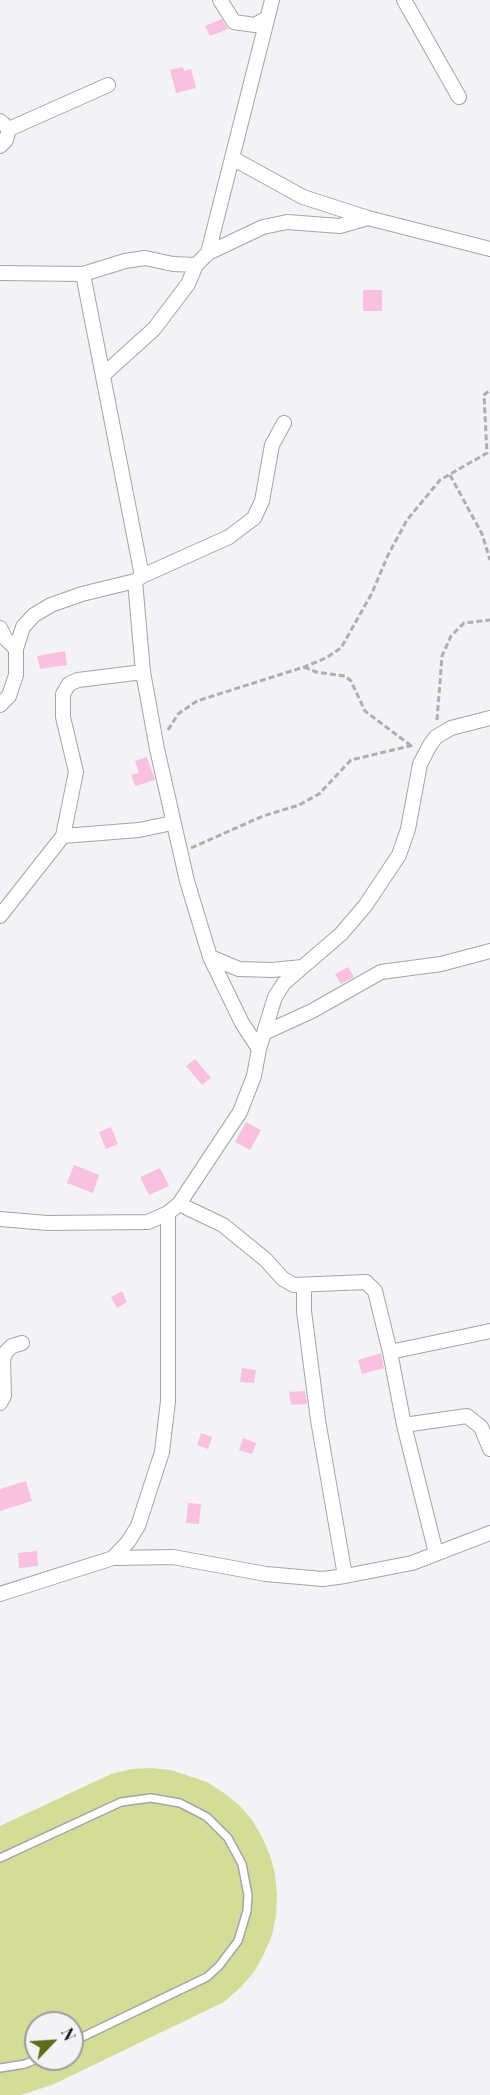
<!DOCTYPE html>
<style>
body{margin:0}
#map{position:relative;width:490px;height:2095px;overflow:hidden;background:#f3f3f6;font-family:"Playfair Display",serif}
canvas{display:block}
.north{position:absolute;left:24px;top:2011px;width:60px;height:60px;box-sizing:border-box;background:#f3f3f6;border:2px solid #9d9d9f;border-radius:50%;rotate:65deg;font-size:16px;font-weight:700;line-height:24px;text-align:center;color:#1b1b1d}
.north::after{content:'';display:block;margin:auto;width:21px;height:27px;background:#5c6c18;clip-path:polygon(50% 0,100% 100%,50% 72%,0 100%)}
</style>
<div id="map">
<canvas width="490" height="2095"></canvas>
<div class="north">N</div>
</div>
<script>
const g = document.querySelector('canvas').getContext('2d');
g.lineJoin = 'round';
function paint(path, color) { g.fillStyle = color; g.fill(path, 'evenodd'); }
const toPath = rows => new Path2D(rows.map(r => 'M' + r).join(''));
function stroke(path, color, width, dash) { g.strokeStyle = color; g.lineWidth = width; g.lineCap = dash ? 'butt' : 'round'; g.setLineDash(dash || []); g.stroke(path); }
paint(toPath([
 [151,1768,171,1770,207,1782,224,1793,239,1805,252,1820,262,1837,270,1855,275,1874,277,1895,276,1915,272,1935,264,1954,254,1972,241,1987,224,2002,52,2085,21,2095,0,2095,0,1826,111,1774,132,1769],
 [36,2023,72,2023,72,2059,36,2059]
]), '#d3dd97');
paint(toPath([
 [222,19,228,29,210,36,205,26],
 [183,67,184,71,191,69,196,88,176,93,170,70],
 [363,290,382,290,382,311,363,311],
 [65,651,67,665,40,669,37,656],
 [147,757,155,780,135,786,131,775,139,773,135,761],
 [348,967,354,977,341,984,335,974],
 [195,1059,211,1078,202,1085,186,1066],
 [246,1122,261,1130,250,1150,235,1142],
 [111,1127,118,1144,106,1149,99,1132],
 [74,1165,99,1175,93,1193,67,1183],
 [160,1168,169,1186,149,1195,140,1177],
 [122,1291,127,1302,117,1308,111,1297],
 [381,1353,384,1368,362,1374,358,1360],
 [242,1368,256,1370,254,1383,240,1382],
 [305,1391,307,1404,291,1405,289,1392],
 [201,1433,212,1437,208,1449,197,1445],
 [243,1438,256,1443,252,1454,239,1450],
 [26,1481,32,1501,0,1511,0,1489],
 [188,1503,201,1504,199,1524,186,1523],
 [37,1551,38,1566,19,1568,18,1553]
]), '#fac0df');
const lane = toPath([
 [0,1858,121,1802,151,1798,180,1803,207,1817,228,1838,242,1864,248,1895,247,1911,238,1941,219,1966,207,1977,72,2042],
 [0,2068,25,2064,37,2059]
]);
const street = toPath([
 [220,0,234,22,255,25,267,18],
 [404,0,459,97],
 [0,121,9,129,108,85],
 [0,146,6,140,9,129],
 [232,158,303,197,368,218,490,249],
 [208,253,272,0],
 [0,273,83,274,125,261,145,258,173,264,196,265,208,253,263,227,287,222,340,226,368,218],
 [103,375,154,329,188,284,196,265],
 [142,576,229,537,254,518,262,501,272,445,284,423],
 [135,581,143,672,157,749,187,881,210,957,242,1023,259,1049],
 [0,628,5,638,16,649],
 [0,705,9,696,16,675,16,649,23,627,34,615,51,605,82,594,135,581,142,576,83,274],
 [63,836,139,830,172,823],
 [0,916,63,836,76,772,63,717,63,694,69,684,78,680,143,672],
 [210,957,239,969,272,970,302,967],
 [264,1033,312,1011,381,972,441,964,490,951],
 [179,1204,223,1225,266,1260,283,1279,294,1285,366,1282,375,1291,390,1352,404,1425,436,1553],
 [0,1219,47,1223,148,1222,168,1213,179,1204,240,1112,254,1076,259,1049,275,997,284,983,341,934,365,906,399,855,408,829,420,764,430,745,436,737,451,728,490,718],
 [304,1285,304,1311,318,1420,345,1576],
 [390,1352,490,1331],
 [0,1403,4,1396,3,1359,6,1352,12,1346,22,1343],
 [404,1425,467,1416,481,1427,490,1449],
 [113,1558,128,1542,138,1526,162,1452,168,1401,168,1213],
 [0,1594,113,1558,173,1557,266,1574,323,1579,345,1576,412,1563,490,1533]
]);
stroke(lane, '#a4a5a8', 10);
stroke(street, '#a4a5a8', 16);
stroke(toPath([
 [450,475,482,534,490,560],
 [304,667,316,672,345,676,351,681,365,711,410,745],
 [437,720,442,656,451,636,464,623,490,620],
 [168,730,178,714,197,701,304,667,326,658,341,648,372,593,388,555,407,520,440,480,487,453,484,395,490,390],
 [191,848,263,816,299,805,319,794,351,760,414,745]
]), '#afafb1', 3, [6, 3]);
stroke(lane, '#fff', 7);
stroke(street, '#fff', 14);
</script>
